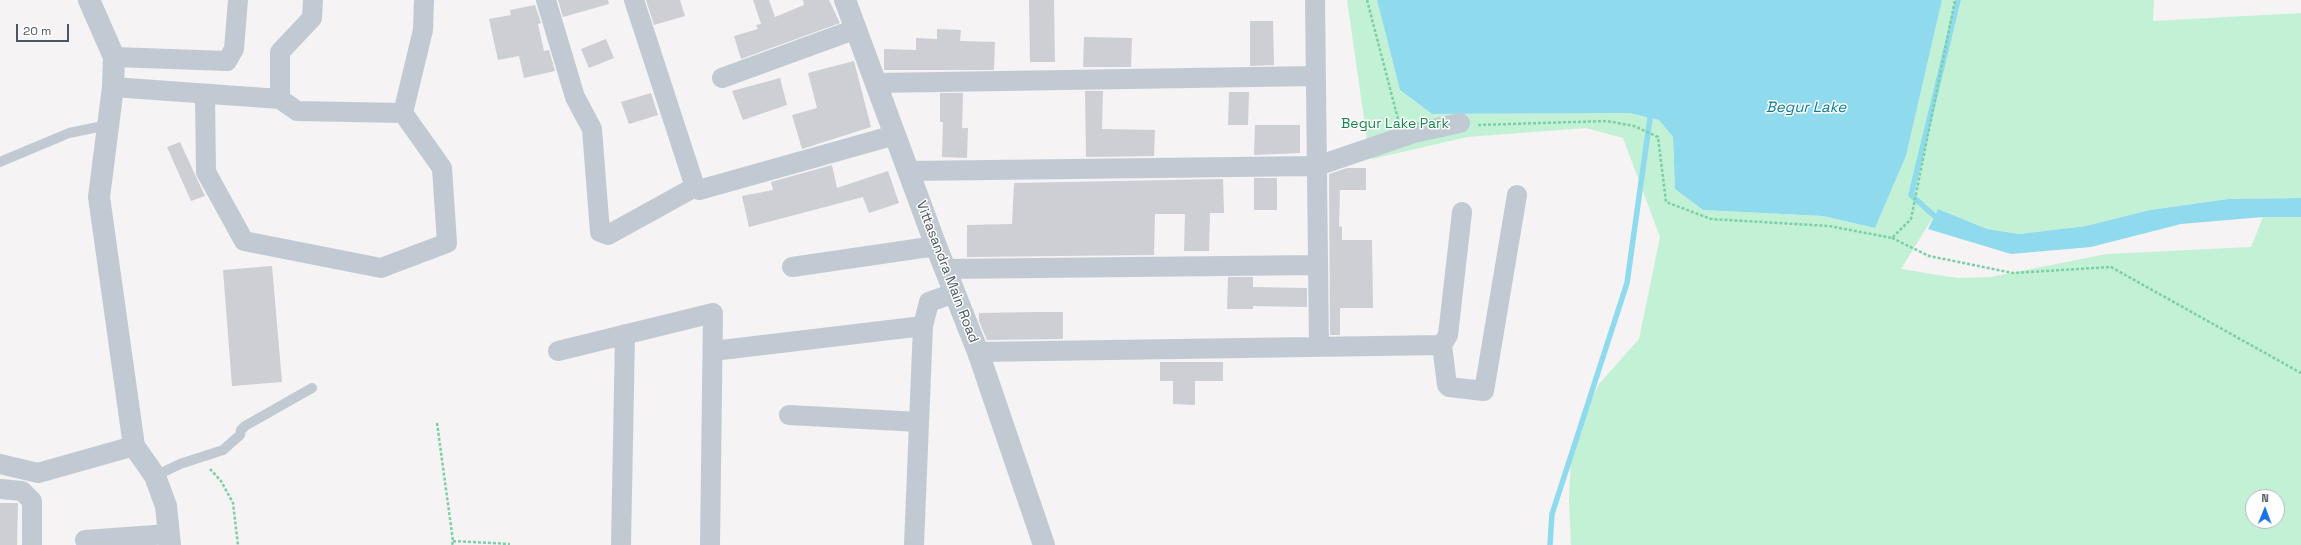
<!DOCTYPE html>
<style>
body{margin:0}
#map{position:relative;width:2301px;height:545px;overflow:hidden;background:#f5f3f3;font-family:"Space Grotesk",sans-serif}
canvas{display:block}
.north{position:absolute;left:2245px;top:489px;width:40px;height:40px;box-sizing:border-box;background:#fff;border:1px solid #b7bbc0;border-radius:50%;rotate:1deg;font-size:11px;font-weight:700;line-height:16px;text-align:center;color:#4a5661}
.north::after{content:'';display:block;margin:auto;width:14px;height:18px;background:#1a73e8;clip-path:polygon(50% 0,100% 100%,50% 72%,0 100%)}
.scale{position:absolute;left:16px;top:24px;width:53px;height:18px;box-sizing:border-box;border:2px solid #4a5661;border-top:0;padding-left:5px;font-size:12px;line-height:14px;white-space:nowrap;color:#4a5661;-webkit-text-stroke:3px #fff;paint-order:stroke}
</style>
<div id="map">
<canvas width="2301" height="545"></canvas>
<div class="north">N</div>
<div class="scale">20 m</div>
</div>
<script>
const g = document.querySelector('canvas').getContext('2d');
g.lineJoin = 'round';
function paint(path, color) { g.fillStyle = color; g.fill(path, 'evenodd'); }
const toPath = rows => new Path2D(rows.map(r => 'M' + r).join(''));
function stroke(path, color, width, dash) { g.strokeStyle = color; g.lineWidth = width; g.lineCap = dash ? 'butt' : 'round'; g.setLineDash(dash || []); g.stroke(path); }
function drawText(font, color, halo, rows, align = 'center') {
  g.font = font + ' "Space Grotesk",sans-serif'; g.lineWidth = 3; g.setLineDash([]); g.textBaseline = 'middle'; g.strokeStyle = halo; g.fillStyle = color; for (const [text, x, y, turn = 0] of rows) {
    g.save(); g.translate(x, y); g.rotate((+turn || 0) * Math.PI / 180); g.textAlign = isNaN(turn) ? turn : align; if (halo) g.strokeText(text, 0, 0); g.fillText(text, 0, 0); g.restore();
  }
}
paint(toPath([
 [1347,0,1377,0,1400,90,1432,114,1629,113,1659,120,1673,137,1675,189,1703,210,1823,216,1875,228,1906,156,1942,0,2154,0,2153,21,2301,13,2301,198,2228,199,2150,210,2086,226,2019,234,1987,229,1938,209,1901,269,1957,278,1990,277,2107,254,2251,247,2263,217,2301,217,2301,545,1571,545,1569,499,1571,459,1585,412,1599,384,1639,339,1660,237,1623,138,1586,128,1467,137,1372,159,1367,139],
 [2253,497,2277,497,2277,521,2253,521]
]), '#c3f1d5');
paint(toPath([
 [1377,0,1942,0,1906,156,1875,228,1823,216,1703,210,1675,189,1673,137,1659,120,1629,113,1432,114,1400,90],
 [2301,198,2301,217,2263,217,2181,224,2091,247,2011,254,1928,229,1938,209,1987,229,2019,234,2086,226,2150,210,2228,199]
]), '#90daee');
stroke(toPath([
 [1939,220,1911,195,1958,0],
 [1550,545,1552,514,1627,283,1651,111]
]), '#90daee', 5.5);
paint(toPath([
 [558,0,608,0,609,4,563,17],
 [646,0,680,0,685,16,654,25],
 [753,0,769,0,775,17,804,5,803,0,829,0,840,23,741,59,734,36,758,29,756,25,761,24],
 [1029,0,1054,0,1055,62,1030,62],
 [535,5,541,23,538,24,544,51,549,50,555,71,524,78,519,56,498,60,489,19,511,15,510,10],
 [1250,21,1273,21,1274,65,1250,66],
 [937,29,961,30,960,41,995,42,994,70,884,70,884,49,916,50,916,38,937,39],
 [1084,37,1132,38,1131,67,1083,67],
 [606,39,614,58,589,68,581,49],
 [854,61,871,127,802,149,792,115,817,108,808,73],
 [780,78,787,105,743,120,732,91],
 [1085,91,1103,91,1102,129,1155,130,1154,156,1086,157],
 [1229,92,1249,92,1248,125,1228,125],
 [651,93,658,115,629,124,621,102],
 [940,93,963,93,962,128,968,128,967,158,942,157,943,122,940,122],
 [1255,125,1300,125,1300,153,1254,155],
 [180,142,205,196,191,201,167,147],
 [832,165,837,188,888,171,899,203,869,213,863,197,749,227,742,196,773,190,771,182],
 [1347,168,1366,168,1366,190,1340,190,1339,226,1342,227,1342,240,1372,240,1373,308,1340,308,1340,335,1330,335,1329,174],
 [1254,178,1277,178,1277,210,1254,210],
 [1223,179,1224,213,1210,213,1209,251,1184,251,1185,214,1155,214,1154,255,967,257,967,225,1012,224,1014,183],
 [272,266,282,382,232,386,223,270],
 [1228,277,1253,277,1253,287,1307,288,1307,307,1253,306,1253,309,1227,309],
 [1037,312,1063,312,1063,339,987,340,979,321,979,313],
 [1160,362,1223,362,1223,381,1195,381,1195,405,1173,404,1173,381,1160,381],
 [0,503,18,503,17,545,0,545]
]), '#cdcfd5');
stroke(toPath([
 [1367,0,1398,119],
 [1478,125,1607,121,1634,126,1658,137,1666,202,1711,219,1829,226,1892,238,1911,219,1955,0],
 [1892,238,1929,256,2013,273,2111,267,2301,373],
 [437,423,453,541,452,545],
 [210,469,221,481,233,503,238,545],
 [453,541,510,544]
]), '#7ad0a6', 2.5, [3, 2]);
stroke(toPath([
 [0,162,69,133,108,125],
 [155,476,180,464,223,450,240,435,241,430,245,426,312,388]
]), '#c1cad2', 10);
stroke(toPath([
 [546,0,575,97,592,129,600,232,608,235,695,187],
 [634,0,695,187,699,190,895,135],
 [1315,0,1319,347],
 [114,57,227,61,234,49,238,0],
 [722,78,856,29],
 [876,83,1316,76],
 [113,87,280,99,280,52,312,18,313,0],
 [205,95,206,172,244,241,381,268,447,243,442,168,403,113,423,30,424,0],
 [280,99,297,111,403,113],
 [908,171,1317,166,1414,133,1460,123],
 [792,267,936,246],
 [945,269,1318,265],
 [1442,345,1447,385,1449,387,1484,391,1517,195],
 [558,351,713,313,710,545],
 [713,351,923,326],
 [978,352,1442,345,1448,335,1462,212],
 [789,415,919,422],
 [0,464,38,473,134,446],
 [0,489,22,491,32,501,32,545],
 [85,540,169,534],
 [621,545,625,334],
 [914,545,923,326,929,302,954,293]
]), '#c1cad2', 20);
stroke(toPath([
 [89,0,114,57,113,87,99,197,134,446,155,476,166,506,170,545],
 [845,0,936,246,978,352,1044,545]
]), '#c1cad2', 22);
drawText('14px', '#17864f', '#fff', [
 ["Begur Lake Park",1395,124]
]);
drawText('14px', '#4a5661', '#fff', [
 ["Vittasandra Main Road",947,272,69]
]);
drawText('italic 15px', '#0c7c9b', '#fff', [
 ["Begur Lake",1806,108]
]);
</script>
